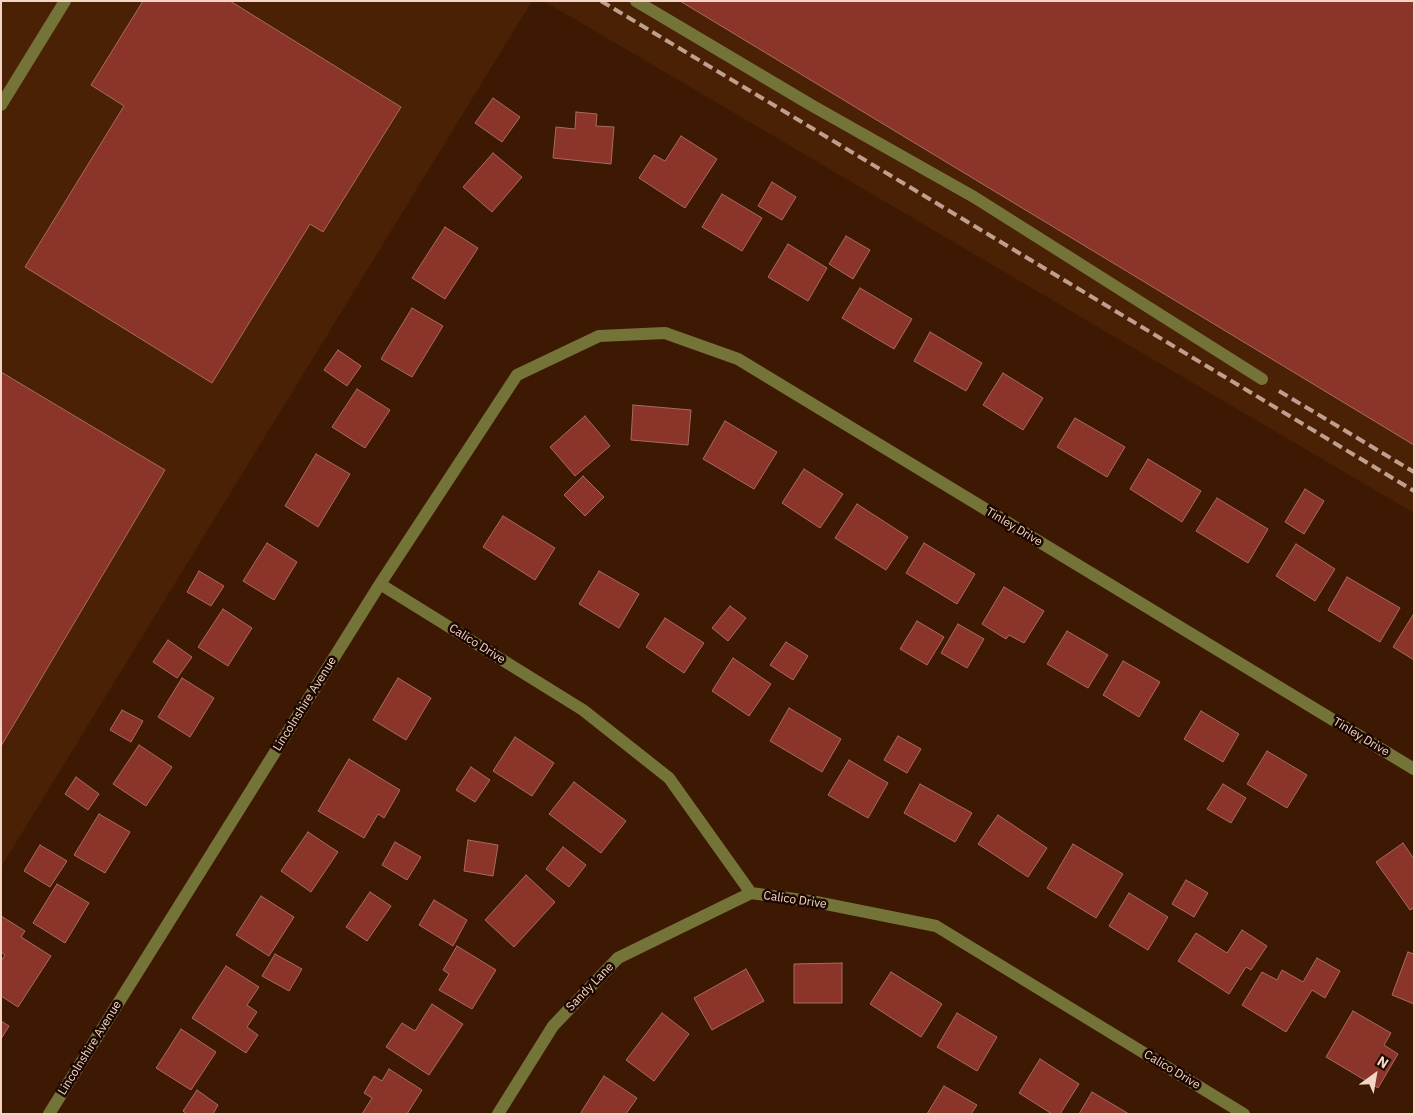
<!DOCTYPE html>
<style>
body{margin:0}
#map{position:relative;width:1415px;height:1115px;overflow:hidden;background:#3d1903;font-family:"IBM Plex Sans",sans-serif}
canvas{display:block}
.frame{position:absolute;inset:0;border:2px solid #f4d5c5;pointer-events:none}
.north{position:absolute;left:1350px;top:1050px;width:50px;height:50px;-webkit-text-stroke:4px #1c0801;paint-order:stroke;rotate:32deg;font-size:14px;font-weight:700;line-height:20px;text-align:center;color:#f4d5c5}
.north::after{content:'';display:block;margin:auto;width:18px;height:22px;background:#f4d5c5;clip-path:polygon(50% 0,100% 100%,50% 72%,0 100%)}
</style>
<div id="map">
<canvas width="1415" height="1115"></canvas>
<div class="frame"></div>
<div class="north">N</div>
</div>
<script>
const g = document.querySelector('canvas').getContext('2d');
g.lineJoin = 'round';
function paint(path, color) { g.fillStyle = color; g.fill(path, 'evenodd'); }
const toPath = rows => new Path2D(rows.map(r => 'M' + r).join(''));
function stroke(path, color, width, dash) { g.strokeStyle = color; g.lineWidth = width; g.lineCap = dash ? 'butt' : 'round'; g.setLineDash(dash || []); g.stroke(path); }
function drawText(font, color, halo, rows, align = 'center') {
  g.font = font + ' "IBM Plex Sans",sans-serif'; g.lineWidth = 5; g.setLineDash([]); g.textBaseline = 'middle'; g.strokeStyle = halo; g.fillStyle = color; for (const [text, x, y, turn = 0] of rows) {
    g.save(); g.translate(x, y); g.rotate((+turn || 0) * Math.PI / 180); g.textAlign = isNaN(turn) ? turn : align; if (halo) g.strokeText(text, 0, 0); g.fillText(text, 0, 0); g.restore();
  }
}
paint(toPath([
 [1,1,532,1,1,867],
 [544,1,1414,1,1414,513]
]), '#4b2105');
const building = toPath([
 [143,1,230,1,401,107,323,232,310,224,212,383,25,267,124,106,91,85,143,1],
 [680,1,1414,1,1414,445,680,1],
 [493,98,520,117,502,142,475,123,493,98],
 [576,112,597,114,596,126,614,127,611,164,553,158,556,127,575,129,576,112],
 [681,136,717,159,685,208,639,178,654,155,665,161,681,136],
 [493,153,522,177,492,212,463,187,493,153],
 [772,182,796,197,782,220,758,206,772,182],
 [722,194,762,218,742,251,702,227,722,194],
 [445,227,478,248,445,299,412,278,445,227],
 [846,236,870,250,853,279,829,264,846,236],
 [788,244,827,268,808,301,768,277,788,244],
 [860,288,912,319,894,349,842,318,860,288],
 [412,308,443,326,412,377,381,359,412,308],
 [930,332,982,363,966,391,914,361,930,332],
 [338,350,361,366,347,386,324,370,338,350],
 [1,372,165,470,1,746,1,372],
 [1003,373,1043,398,1023,430,983,405,1003,373],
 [357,389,390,410,365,448,332,427,357,389],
 [633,405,691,410,688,445,631,440,633,405],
 [585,416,610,446,575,476,550,447,585,416],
 [1075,418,1125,447,1107,477,1057,447,1075,418],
 [725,421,777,452,754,489,703,459,725,421],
 [316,454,350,474,318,527,285,506,316,454],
 [1148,459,1201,491,1182,522,1130,489,1148,459],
 [804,469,843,494,820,528,782,503,804,469],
 [583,476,604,497,585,516,564,495,583,476],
 [1305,489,1324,501,1304,534,1285,522,1305,489],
 [1217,498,1268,529,1248,563,1196,531,1217,498],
 [857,504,908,537,886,570,835,538,857,504],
 [503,516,555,548,535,580,483,547,503,516],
 [267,543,297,562,274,600,243,581,267,543],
 [924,543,975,574,957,604,906,573,924,543],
 [1296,544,1335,569,1315,601,1276,576,1296,544],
 [199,571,224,586,211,606,187,592,199,571],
 [599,571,639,594,619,628,579,604,599,571],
 [1347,577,1400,608,1380,642,1328,610,1347,577],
 [1004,587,1044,611,1024,643,1009,635,1006,639,982,624,1004,587],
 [730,606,746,618,728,641,712,628,730,606],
 [223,609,252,628,228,666,198,647,223,609],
 [1413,615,1414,615,1414,660,1393,647,1413,615],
 [665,618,704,643,684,673,646,647,665,618],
 [917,621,944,637,927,665,900,649,917,621],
 [958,624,984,639,967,668,941,653,958,624],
 [1067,631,1108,655,1088,688,1047,664,1067,631],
 [168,640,192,657,177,678,153,662,168,640],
 [786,642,808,656,793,680,770,665,786,642],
 [733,658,771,684,749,716,712,691,733,658],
 [1123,661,1160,682,1139,717,1103,695,1123,661],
 [182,678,214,698,190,737,158,717,182,678],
 [398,678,431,698,406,740,373,720,398,678],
 [789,708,841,739,822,772,770,741,789,708],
 [122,710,143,721,131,742,110,730,122,710],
 [1201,711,1239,734,1223,762,1184,739,1201,711],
 [898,736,921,749,907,773,884,760,898,736],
 [515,737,554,763,532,796,493,771,515,737],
 [139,745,172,767,146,806,113,784,139,745],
 [1267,751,1307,775,1287,808,1247,784,1267,751],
 [349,759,400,790,384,818,378,814,364,838,318,811,349,759],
 [849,760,888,783,868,818,828,795,849,760],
 [471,767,490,780,475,802,456,790,471,767],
 [76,777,99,794,88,810,65,794,76,777],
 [574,782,626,821,601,853,549,814,574,782],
 [920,784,972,813,955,842,904,813,920,784],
 [1223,784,1246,798,1231,823,1207,809,1223,784],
 [99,814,130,832,105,873,74,855,99,814],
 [998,815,1047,848,1028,877,978,844,998,815],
 [308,832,338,852,311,892,281,871,308,832],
 [468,840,498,845,493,876,464,871,468,840],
 [395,842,421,857,407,880,382,865,395,842],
 [1403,843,1414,859,1414,908,1410,910,1376,862,1403,843],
 [1073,844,1123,874,1096,918,1047,888,1073,844],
 [40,845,67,861,50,887,24,871,40,845],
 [563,847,586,865,569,887,546,869,563,847],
 [526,875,555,902,514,947,485,920,526,875],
 [1186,880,1208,893,1194,917,1172,904,1186,880],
 [57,884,89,903,65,943,33,923,57,884],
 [370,892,391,906,367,941,346,927,370,892],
 [1129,893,1168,917,1148,950,1109,926,1129,893],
 [261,896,294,917,269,956,236,935,261,896],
 [434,900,467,920,453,946,419,925,434,900],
 [1,916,25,931,21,937,51,956,18,1007,1,996,1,961,5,955,1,952,1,916],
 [1242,930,1267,946,1251,970,1246,967,1229,994,1178,961,1196,933,1227,953,1242,930],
 [457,946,496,970,472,1009,439,990,449,974,443,970,457,946],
 [1408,952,1414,954,1414,1004,1392,995,1408,952],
 [275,954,302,969,289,991,262,976,275,954],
 [1317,958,1340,971,1325,998,1312,990,1286,1032,1242,1005,1262,972,1277,980,1282,970,1303,982,1317,958],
 [842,963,842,1003,794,1003,794,964,842,963],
 [226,966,259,987,247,1005,257,1012,247,1027,258,1035,246,1053,192,1018,226,966],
 [746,969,764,1001,712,1030,694,998,746,969],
 [891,972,942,1004,921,1037,870,1004,891,972],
 [432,1004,463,1024,429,1075,386,1047,402,1023,415,1031,432,1004],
 [1353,1011,1391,1033,1384,1045,1398,1054,1378,1088,1326,1057,1353,1011],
 [662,1013,689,1034,654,1081,626,1060,662,1013],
 [957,1013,997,1037,977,1071,937,1047,957,1013],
 [1,1021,9,1026,1,1039,1,1021],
 [181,1029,216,1052,191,1090,156,1068,181,1029],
 [1040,1059,1079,1084,1060,1114,1052,1114,1019,1093,1040,1059],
 [389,1069,422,1090,407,1114,362,1114,372,1098,364,1093,374,1076,382,1081,389,1069],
 [604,1076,637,1098,626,1114,580,1114,604,1076],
 [944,1086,977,1105,971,1114,927,1114,944,1086],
 [197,1090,218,1105,213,1114,187,1114,183,1111,197,1090],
 [1092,1092,1129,1114,1079,1114,1092,1092]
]);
paint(building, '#8a342a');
stroke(building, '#a96b61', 1);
stroke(toPath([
 [636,1,811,105,974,197,1262,379],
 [1,105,65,1],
 [380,584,583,710,669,778,751,893,816,902,936,926,1244,1114],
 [49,1114,380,584,517,375,599,336,665,333,738,359,1414,769],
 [498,1114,553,1026,618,958,751,893]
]), '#747439', 12);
stroke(toPath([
 [601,1,1414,491],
 [1279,391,1414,472]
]), '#c09f8e', 4, [10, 5]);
drawText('12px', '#f4d5c5', '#1c0801', [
 ["Tinley Drive",1014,527,31],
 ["Calico Drive",477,644,32],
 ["Lincolnshire Avenue",305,704,-58],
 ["Tinley Drive",1361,737,31],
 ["Calico Drive",795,900,8],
 ["Sandy Lane",590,987,-46],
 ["Lincolnshire Avenue",90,1048,-58],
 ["Calico Drive",1172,1070,31]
]);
</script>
